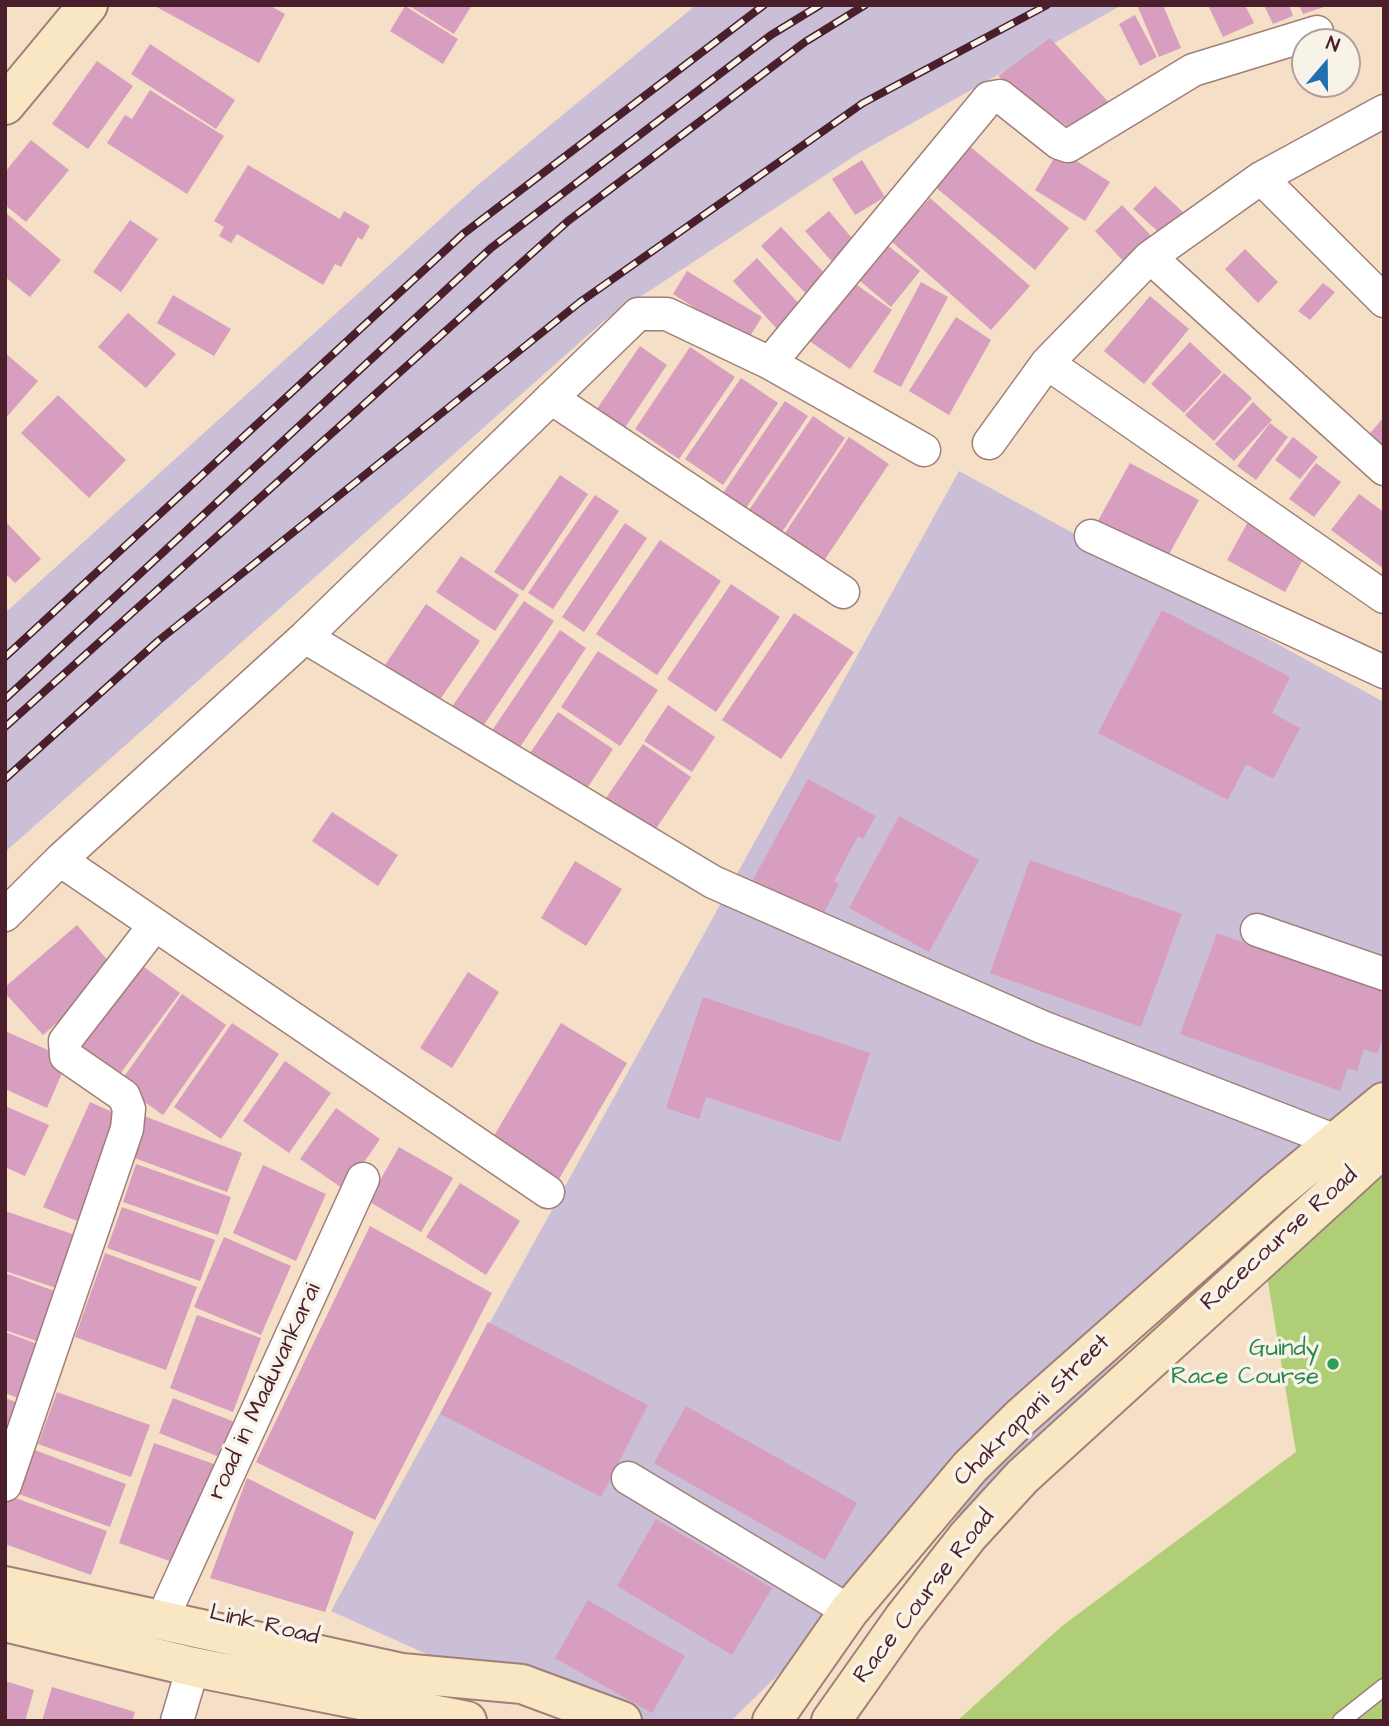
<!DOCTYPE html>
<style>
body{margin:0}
#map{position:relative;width:1389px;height:1726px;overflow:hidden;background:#f5dfc6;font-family:"Architects Daughter",sans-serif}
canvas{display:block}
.frame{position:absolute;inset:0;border:7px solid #4a1f2b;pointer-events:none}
.north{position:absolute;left:1291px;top:28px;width:70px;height:70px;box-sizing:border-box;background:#f7f3e8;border:2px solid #b29e9c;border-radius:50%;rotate:20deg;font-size:19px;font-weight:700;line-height:28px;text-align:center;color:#4a1f2b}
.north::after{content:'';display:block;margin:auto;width:24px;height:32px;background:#1f6fb2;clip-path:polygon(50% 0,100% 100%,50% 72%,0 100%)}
</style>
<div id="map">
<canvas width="1389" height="1726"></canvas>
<div class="frame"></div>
<div class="north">N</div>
</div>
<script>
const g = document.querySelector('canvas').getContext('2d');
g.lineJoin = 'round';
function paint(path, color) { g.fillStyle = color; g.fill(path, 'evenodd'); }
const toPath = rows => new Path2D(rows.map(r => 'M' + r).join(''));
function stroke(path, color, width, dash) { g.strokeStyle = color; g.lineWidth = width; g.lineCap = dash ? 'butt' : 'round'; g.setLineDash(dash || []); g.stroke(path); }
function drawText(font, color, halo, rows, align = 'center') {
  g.font = font + ' "Architects Daughter",sans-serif'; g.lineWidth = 7; g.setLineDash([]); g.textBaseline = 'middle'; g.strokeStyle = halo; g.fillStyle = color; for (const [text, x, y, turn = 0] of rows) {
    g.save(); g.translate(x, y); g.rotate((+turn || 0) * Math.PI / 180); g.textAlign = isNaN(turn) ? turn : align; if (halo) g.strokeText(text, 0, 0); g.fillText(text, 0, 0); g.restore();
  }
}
paint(toPath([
 [696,5,1122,5,859,153,605,320,5,852,5,613,479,184],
 [959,471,1384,702,1384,1104,1305,1172,1007,1472,790,1663,731,1721,575,1721,331,1611]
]), '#cabfd7');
paint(toPath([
 [1384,1164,1384,1721,957,1721,1062,1626,1296,1452,1267,1276]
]), '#b0ce75');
paint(toPath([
 [153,5,269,5,285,14,259,63],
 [408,5,472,5,454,34],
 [1137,5,1163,5,1181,48,1159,57],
 [1208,5,1245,5,1254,23,1223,37],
 [1264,5,1289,5,1293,16,1273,24],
 [1299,5,1327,5,1327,6,1303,14],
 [405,6,458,39,443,64,390,31],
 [1135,15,1157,57,1140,66,1119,24],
 [1050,38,1112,106,1075,132,998,76],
 [150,44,235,100,216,129,131,74],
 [97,61,133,86,88,149,52,124],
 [150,90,224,136,187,194,107,143,125,115,132,119],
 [31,140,69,170,26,222,5,205,5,172],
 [968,145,1069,228,1035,270,934,186],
 [1059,150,1110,182,1085,221,1035,190],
 [862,160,885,197,855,215,832,179],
 [248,165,340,219,344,211,370,226,362,240,358,237,341,267,335,264,323,285,237,234,231,243,219,236,224,227,214,221],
 [1155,186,1185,214,1163,236,1133,209],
 [930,198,1030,286,991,330,891,241],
 [1122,205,1155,240,1128,266,1095,231],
 [829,211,857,244,834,264,805,231],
 [5,212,61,260,30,297,5,277],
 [130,220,158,239,121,292,93,272],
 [781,227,830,279,810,298,761,246],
 [882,241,920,271,891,307,854,276],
 [1245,249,1278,282,1258,303,1225,269],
 [757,258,802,307,778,330,733,281],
 [687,271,762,317,747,341,673,294],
 [850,280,892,310,850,369,808,340],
 [921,282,948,297,901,387,873,372],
 [1323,283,1335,292,1310,320,1298,311],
 [173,295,231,329,214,356,157,323],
 [1150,296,1189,329,1144,384,1104,351],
 [128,313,176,354,146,388,98,347],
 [956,317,991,340,949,415,909,391],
 [1190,342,1222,372,1184,413,1151,384],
 [640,346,667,365,620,435,592,416],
 [690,347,735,377,679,459,635,429],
 [5,353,38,381,5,419],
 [1224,373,1252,398,1214,441,1185,415],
 [741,378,778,403,723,485,685,459],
 [58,395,126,460,89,498,21,433],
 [785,401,808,416,744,511,721,496],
 [1253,402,1272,420,1234,461,1215,444],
 [813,416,845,438,782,532,749,510],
 [1384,417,1384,454,1366,438],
 [1270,423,1288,437,1256,480,1237,466],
 [849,437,889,464,819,568,779,542],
 [1293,437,1318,457,1300,479,1275,460],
 [1130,463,1199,500,1163,565,1094,528],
 [1316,463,1341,482,1314,517,1289,499],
 [560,475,588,494,523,591,494,572],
 [1359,494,1384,512,1384,569,1331,530],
 [595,495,619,511,553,609,528,593],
 [5,521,41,559,15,583,5,573],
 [1248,522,1306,554,1285,592,1227,560],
 [625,523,647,538,584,632,562,617],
 [660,540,721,581,657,675,596,634],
 [461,556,519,595,495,631,436,592],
 [731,584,780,617,716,712,667,679],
 [524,601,554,621,475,738,445,717],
 [426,604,480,641,439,701,385,665],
 [1162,610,1290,677,1272,713,1300,728,1273,779,1246,764,1228,800,1098,733],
 [794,613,854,652,781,759,722,720],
 [560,630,586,648,518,750,491,732],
 [598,651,658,690,620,746,561,707],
 [668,705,715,737,692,772,644,741],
 [558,712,613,749,584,793,528,756],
 [643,744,691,777,653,833,604,801],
 [808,779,876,816,863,839,858,836,834,881,839,884,819,922,750,885],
 [332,812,398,855,378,886,312,841],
 [899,816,979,860,929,952,849,908],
 [1030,860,1182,914,1141,1027,990,973],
 [575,861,622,889,586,946,541,918],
 [77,925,117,971,43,1035,5,993,5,987],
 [1217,933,1384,992,1384,1035,1377,1054,1364,1049,1357,1071,1348,1068,1340,1091,1180,1034],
 [137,962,180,993,114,1082,71,1050],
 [468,972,499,992,452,1068,420,1048],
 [182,994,226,1025,163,1115,119,1084],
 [703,997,870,1053,840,1142,706,1097,699,1119,666,1108],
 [232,1023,279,1054,221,1139,174,1107],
 [561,1023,627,1063,556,1184,489,1144],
 [5,1031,68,1059,47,1108,5,1089],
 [285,1061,331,1093,289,1153,243,1121],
 [90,1102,123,1117,77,1221,43,1207],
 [5,1106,49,1125,25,1176,5,1167],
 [336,1108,380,1139,345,1190,300,1159],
 [144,1116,242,1153,227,1192,129,1156],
 [399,1147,453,1178,421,1232,368,1201],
 [136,1164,231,1197,218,1235,123,1202],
 [263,1165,326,1194,296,1261,233,1233],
 [460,1183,520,1221,486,1275,426,1237],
 [122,1207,215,1240,200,1281,107,1248],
 [5,1211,84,1238,65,1291,5,1271],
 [370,1226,492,1293,375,1520,256,1462],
 [224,1237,291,1266,261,1335,194,1307],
 [105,1253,197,1287,166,1370,75,1337],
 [5,1273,63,1294,45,1344,5,1330],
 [197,1315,261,1338,233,1412,170,1388],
 [488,1322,648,1405,601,1497,440,1414],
 [5,1332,43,1346,23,1400,5,1393],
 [57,1392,150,1425,131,1477,38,1444],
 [5,1398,21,1404,5,1446],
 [173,1398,240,1424,227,1460,159,1433],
 [686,1406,857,1503,825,1560,654,1463],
 [154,1443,214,1464,178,1564,119,1543],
 [32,1449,126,1484,110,1527,16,1493],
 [247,1478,354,1532,325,1612,210,1578],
 [7,1495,107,1531,91,1575,5,1544],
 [656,1519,772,1588,732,1655,617,1586],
 [588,1600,685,1656,652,1713,555,1658],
 [5,1681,34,1690,25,1721,5,1721],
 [52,1687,135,1712,132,1721,42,1721]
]), '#d89ebf');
const lane = toPath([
 [1341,1721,1384,1687]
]);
const street = toPath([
 [1261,178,1384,301],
 [1150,257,1384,469],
 [770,363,989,98,1000,96,1059,143,1068,146,1193,70,1317,32],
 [1047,363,1384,597],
 [551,398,843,592],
 [989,443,1047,363,1150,257,1261,178,1384,111],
 [1091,536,1384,672],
 [305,637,713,882,1042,1027,1336,1141,1353,1152],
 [60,860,548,1192],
 [5,915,60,860,305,637,638,314,667,314,770,363,924,450],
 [1257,930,1384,974],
 [628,1478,849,1611],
 [5,1485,127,1129,129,1109,124,1096,66,1056,65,1041,154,926],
 [169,1604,363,1179],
 [177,1721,193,1667]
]);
const secondary = toPath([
 [5,105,88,5],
 [5,1586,402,1673,522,1684,622,1721],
 [5,1622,193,1667,467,1721],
 [772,1721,849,1611,970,1467,1021,1417,1274,1193,1384,1102],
 [831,1721,903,1619,968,1536,1022,1477,1384,1147]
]);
stroke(lane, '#a07f78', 19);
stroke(street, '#a07f78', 35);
stroke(secondary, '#a07f78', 42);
stroke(lane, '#fff', 16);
stroke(street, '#fff', 32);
stroke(secondary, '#f9e7c3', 38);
const rail = toPath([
 [5,657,463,234,764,5],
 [5,699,491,248,771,35,820,5],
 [5,727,568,221,805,42,865,5],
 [5,779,158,641,580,302,863,103,1047,5]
]);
stroke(rail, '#4a1f2b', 8);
stroke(rail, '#f7f3e8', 5, [16]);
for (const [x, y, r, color] of [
 [1333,1364,7,"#2e9e5b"]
]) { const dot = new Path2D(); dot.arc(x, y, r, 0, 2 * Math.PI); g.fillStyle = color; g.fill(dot); stroke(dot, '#f7f3e8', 2.5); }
drawText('24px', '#4a1f2b', '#f7f3e8', [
 ["Racecourse Road",1280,1240,-42],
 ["road in Maduvankarai",266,1392,-65],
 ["Chakrapani Street",1033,1411,-44],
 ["Race Course Road",925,1597,-52],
 ["Link Road",264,1626,13]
]);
drawText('24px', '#27864d', '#f7f3e8', [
 ["Guindy",1319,1350],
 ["Race Course",1319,1378]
], 'right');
</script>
